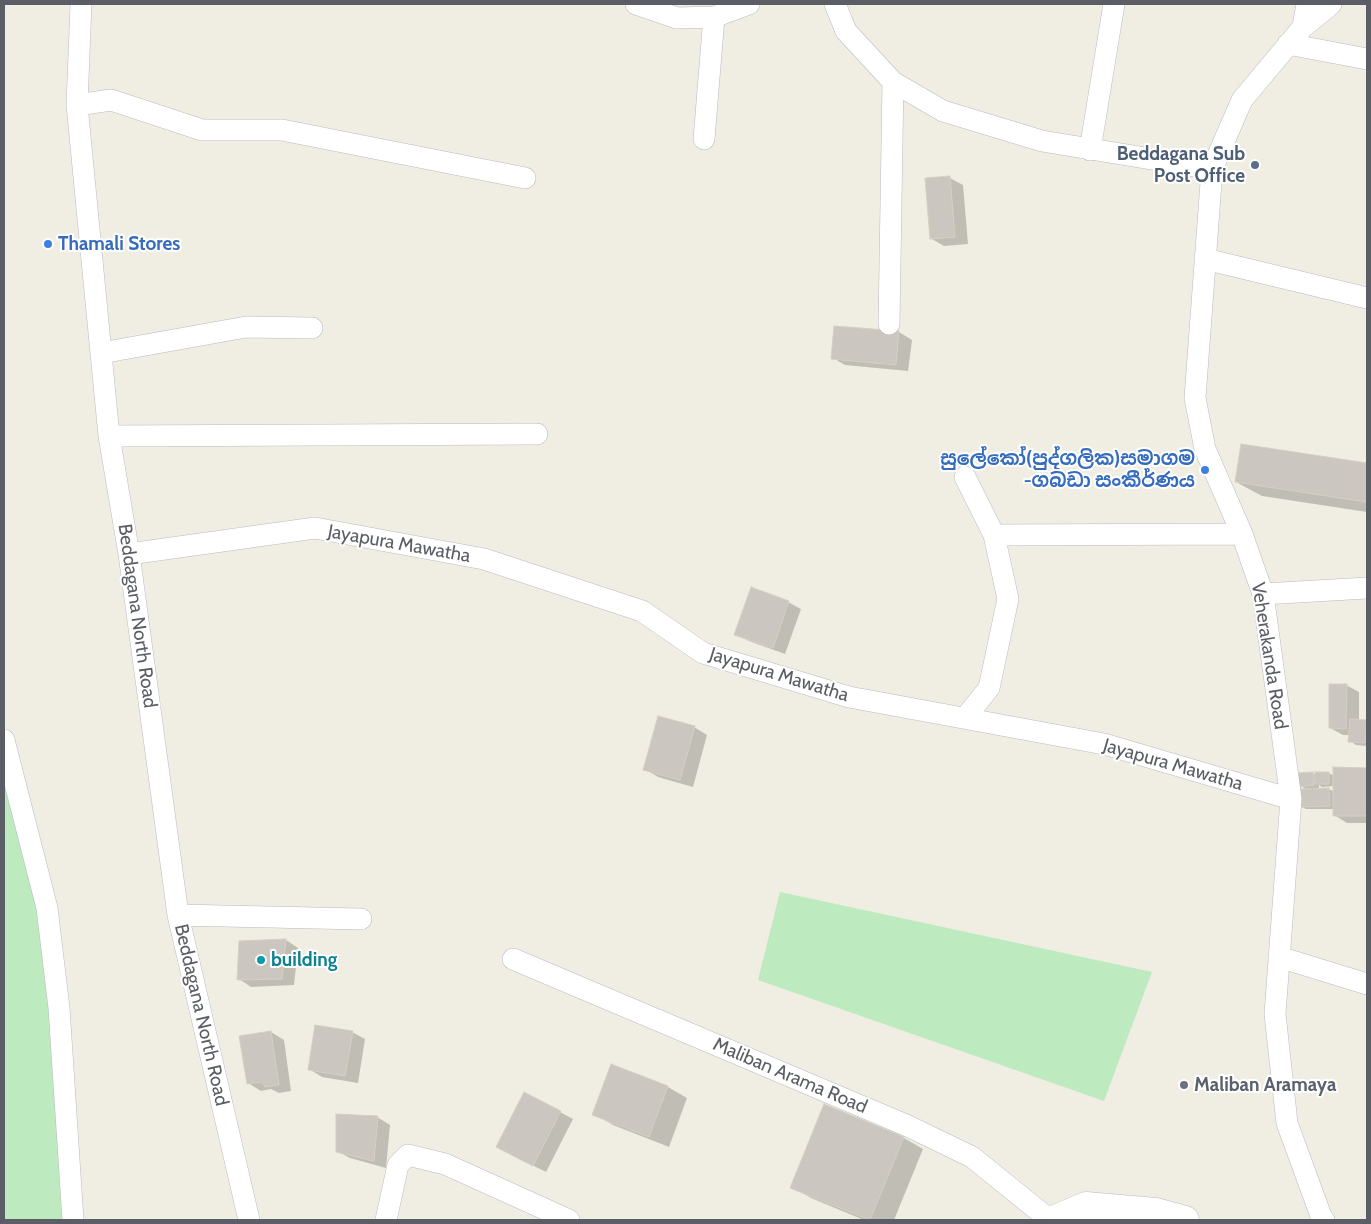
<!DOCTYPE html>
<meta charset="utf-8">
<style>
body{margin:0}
#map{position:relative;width:1371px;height:1224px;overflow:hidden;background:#f0ede3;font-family:Cabin,sans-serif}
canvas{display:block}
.frame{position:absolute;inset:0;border:5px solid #5b5f65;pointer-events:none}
</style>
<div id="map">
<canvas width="1371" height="1224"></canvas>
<div class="frame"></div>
</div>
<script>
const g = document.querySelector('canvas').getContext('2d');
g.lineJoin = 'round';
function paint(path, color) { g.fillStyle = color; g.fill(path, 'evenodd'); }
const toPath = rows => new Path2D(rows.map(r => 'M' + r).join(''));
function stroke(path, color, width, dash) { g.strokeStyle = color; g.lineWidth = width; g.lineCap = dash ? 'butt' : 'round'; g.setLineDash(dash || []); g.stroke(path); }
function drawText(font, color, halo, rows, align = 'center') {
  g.font = font + ' Cabin,"Noto Sans Sinhala",sans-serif'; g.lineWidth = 4; g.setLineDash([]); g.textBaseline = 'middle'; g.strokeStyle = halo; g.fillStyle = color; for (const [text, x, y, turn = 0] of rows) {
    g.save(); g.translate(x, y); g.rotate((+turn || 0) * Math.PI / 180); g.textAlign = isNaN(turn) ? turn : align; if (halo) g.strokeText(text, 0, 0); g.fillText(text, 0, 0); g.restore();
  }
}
paint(toPath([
 [4,740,47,908,73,1220,4,1220],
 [780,892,1152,972,1104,1101,758,980]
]), '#bdeabe');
paint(toPath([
 [950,178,963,185,968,244,944,246,932,239],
 [899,332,912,340,908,371,845,365,833,358],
 [1242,445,1367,465,1367,512,1262,496,1236,482],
 [788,602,801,609,785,654,749,641,736,634],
 [1346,685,1359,692,1359,721,1367,722,1367,746,1356,745,1350,741,1350,735,1343,735,1330,728],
 [694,727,707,735,693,787,658,777,645,769],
 [1334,769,1367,769,1367,823,1347,823,1334,815,1334,809,1306,809,1300,806,1307,790,1301,786,1312,773,1316,775,1329,773,1334,776],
 [1319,785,1322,787,1334,786,1334,792,1329,789,1319,790],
 [286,940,298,948,294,985,251,987,239,979],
 [271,1032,284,1040,291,1091,279,1093,271,1089,261,1091,248,1083],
 [352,1032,365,1039,358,1083,322,1077,309,1069],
 [612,1066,668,1087,687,1098,669,1147,613,1125,594,1114],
 [825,1105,904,1138,923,1149,894,1220,864,1220,811,1198,792,1187],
 [560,1112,573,1119,546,1172,510,1154],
 [377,1117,390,1125,386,1168,350,1158,337,1151]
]), '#0003');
const building = toPath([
 [950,176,955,237,930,239,925,178,950,176],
 [834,326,899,331,896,365,831,359,834,326],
 [1241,444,1367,463,1367,502,1235,482,1241,444],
 [751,587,789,601,773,648,734,635,751,587],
 [1329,684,1347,684,1346,729,1329,728,1329,684],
 [658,716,695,726,680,780,643,770,658,716],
 [1350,719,1367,720,1365,743,1348,742,1350,719],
 [1333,767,1367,768,1367,816,1333,816,1333,767],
 [1313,772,1314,785,1299,787,1298,773,1313,772],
 [1315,772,1329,772,1329,784,1315,784,1315,772],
 [1329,788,1330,806,1299,807,1298,789,1329,788],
 [286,939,282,979,237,980,239,941,286,939],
 [315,1025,353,1031,345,1076,308,1070,315,1025],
 [271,1031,279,1085,265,1087,262,1082,247,1084,239,1036,271,1031],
 [611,1064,668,1086,649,1137,592,1115,611,1064],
 [524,1092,561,1111,533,1166,496,1147,524,1092],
 [824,1104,904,1137,870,1220,790,1188,824,1104],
 [336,1114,378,1116,374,1161,336,1152,336,1114]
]);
paint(building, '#cbc7c0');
stroke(building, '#d5cfc1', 1);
const street = toPath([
 [81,4,77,105,109,436,129,554,178,915,249,1220],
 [636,4,677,18,714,17,749,4],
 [835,4,846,31,893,82,943,111,1042,141,1212,169],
 [1307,4,1303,27,1242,100,1212,169,1195,398,1205,449,1242,534,1263,594,1291,799,1275,1014,1287,1123,1321,1216,1324,1220],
 [1303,27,1323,11,1331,4],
 [1288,44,1367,59],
 [77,105,111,100,202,130,282,130,525,178],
 [704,139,714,17],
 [1090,150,1114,4],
 [1205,259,1367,298],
 [889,324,893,82],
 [101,353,246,327,312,328],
 [109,436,537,434],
 [994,535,1242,534],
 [129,554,315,528,484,559,642,611,703,653,849,697,1104,744,1291,799],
 [1263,594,1367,588],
 [965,718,989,688,1008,599,994,535,965,477],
 [4,740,47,908,59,1008,73,1220],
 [178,915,361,919],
 [1279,957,1367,984],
 [513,959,908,1126,972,1157,1050,1220],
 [386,1220,398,1165,408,1155,445,1164,569,1220]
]);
const secondary = toPath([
 [1053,1220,1086,1206,1156,1212,1185,1220]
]);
stroke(street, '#b8bbc1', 22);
stroke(secondary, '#b9bcc3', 29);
stroke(street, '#fff', 21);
stroke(secondary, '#fff', 28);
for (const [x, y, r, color] of [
 [1255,165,5,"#5c6f8a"],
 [48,244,5,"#3f7fe0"],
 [1205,470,5,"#3f7fe0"],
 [261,960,5,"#0f9aa8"],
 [1184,1085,5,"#6b7280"]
]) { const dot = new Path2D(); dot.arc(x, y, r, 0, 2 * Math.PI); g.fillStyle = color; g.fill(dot); stroke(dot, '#fff', 2); }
drawText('bold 19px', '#4e5e75', '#fff', [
 ["Beddagana Sub",1245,154],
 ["Post Office",1245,176]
], 'right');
drawText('bold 19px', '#366cbe', '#fff', [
 ["Thamali Stores",58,244],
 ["සුලේකෝ(පුද්ගලික)සමාගම",1195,459,"right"],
 ["-ගබඩා සංකීර්ණය",1195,481,"right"]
], 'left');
drawText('19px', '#5b5f65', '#fff', [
 ["Jayapura Mawatha",399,544,10],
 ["Beddagana North Road",137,616,82],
 ["Veherakanda Road",1269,656,81],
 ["Jayapura Mawatha",779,675,17],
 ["Jayapura Mawatha",1173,765,16],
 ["Beddagana North Road",201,1015,77],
 ["Maliban Arama Road",790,1076,23]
]);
drawText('bold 19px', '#0d838f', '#fff', [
 ["building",271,960]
], 'left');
drawText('bold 19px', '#5b616d', '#fff', [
 ["Maliban Aramaya",1194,1085]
], 'left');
</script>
